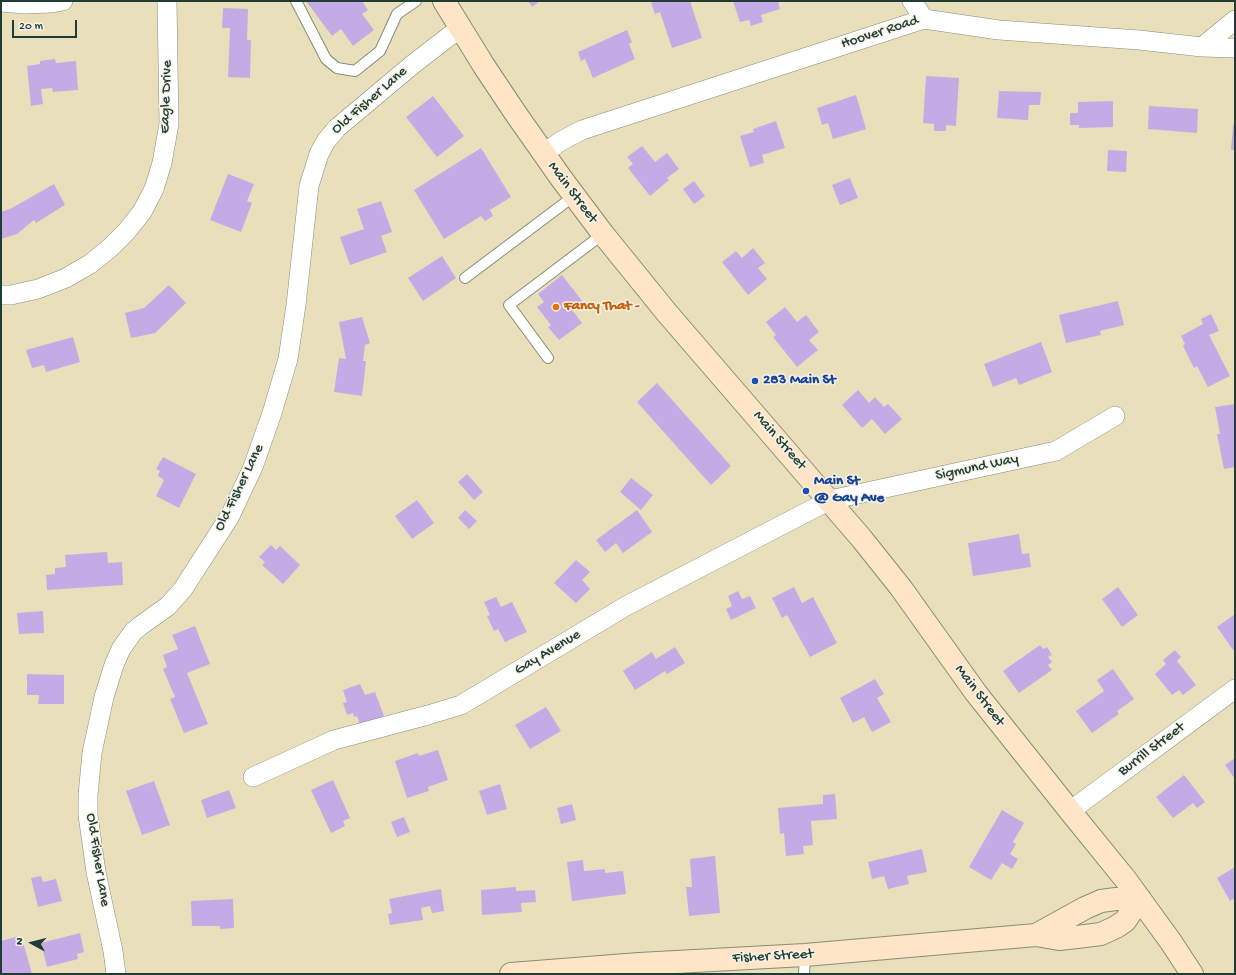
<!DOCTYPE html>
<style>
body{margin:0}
#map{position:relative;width:1236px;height:975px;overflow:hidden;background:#eadfbb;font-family:"Gochi Hand",sans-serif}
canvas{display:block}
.frame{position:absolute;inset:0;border:2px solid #1f3d34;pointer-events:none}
.north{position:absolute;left:12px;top:923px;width:40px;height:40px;-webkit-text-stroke:3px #f7f3e8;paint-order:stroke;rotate:277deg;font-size:11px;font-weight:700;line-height:16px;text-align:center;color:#1f3d34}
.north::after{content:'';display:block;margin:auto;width:14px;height:18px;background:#1f3d34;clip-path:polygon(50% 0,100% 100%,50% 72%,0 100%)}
.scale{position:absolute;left:12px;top:20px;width:65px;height:18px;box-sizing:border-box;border:2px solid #1f3d34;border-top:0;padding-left:5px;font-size:12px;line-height:14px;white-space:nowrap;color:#1f3d34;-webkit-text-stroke:3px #f7f3e8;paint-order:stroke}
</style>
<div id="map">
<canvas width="1236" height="975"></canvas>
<div class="frame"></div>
<div class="north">N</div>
<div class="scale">20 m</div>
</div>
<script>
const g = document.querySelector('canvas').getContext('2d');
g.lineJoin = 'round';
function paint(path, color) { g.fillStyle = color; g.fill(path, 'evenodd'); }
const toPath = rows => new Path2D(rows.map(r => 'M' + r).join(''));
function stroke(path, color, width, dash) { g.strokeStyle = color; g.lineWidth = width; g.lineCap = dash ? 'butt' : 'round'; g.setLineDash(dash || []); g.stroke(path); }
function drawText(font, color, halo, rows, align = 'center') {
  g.font = font + ' "Gochi Hand",sans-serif'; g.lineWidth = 3; g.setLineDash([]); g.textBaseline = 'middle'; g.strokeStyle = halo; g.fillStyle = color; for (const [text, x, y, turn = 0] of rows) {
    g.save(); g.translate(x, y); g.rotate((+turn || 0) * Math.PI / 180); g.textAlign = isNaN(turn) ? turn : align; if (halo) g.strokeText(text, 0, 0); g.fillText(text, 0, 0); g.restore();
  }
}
paint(toPath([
 [306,1,362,1,368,10,362,14,374,30,353,46,341,29,332,36],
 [528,1,540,1,532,7],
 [657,1,690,1,702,38,672,48,660,12,655,14,651,3],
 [733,1,778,1,780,9,761,15,763,22,751,26,749,20,740,22],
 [223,8,248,9,247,40,251,40,250,78,228,77,230,28,222,28],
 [627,30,632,42,629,44,635,59,593,78,585,59,581,61,578,52],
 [55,59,56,63,76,61,78,90,53,92,52,88,41,89,43,104,31,106,27,66,40,64,40,61],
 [926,76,959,78,956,126,946,125,946,131,934,131,934,124,923,123],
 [999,91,1041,92,1040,105,1029,105,1028,120,997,118],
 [856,95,866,129,833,139,828,123,822,125,817,108],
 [433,96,464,136,437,157,406,117],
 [1113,101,1113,127,1079,128,1079,125,1070,125,1070,113,1078,113,1078,102],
 [1149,106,1198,109,1197,133,1148,129],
 [776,121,785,148,762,155,764,163,750,167,740,136,754,132,753,129],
 [1233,125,1235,125,1235,150,1231,150],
 [642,146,655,162,667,153,679,169,667,178,669,180,650,196,628,168,633,164,627,157],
 [481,148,511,197,490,210,493,216,485,221,481,216,444,239,414,190],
 [1108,150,1127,151,1126,172,1107,171],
 [228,174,254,184,247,201,252,203,241,232,210,220],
 [850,178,858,198,840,205,832,185],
 [694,181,705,196,694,204,683,189],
 [54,184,65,205,36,223,34,220,17,234,1,239,1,212,12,208],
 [381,201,392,232,381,236,387,252,350,265,340,237,364,229,357,209],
 [753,248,765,263,758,268,767,279,748,295,722,262,736,251,742,258],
 [442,256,456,278,423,301,408,278],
 [562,275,583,302,573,311,582,323,559,340,548,327,551,325,537,307,544,302,538,294],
 [169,285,186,303,155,333,131,338,125,313,144,308],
 [1118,301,1124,325,1100,331,1101,335,1066,343,1059,315],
 [785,307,797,322,806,315,819,332,809,340,818,350,797,367,773,337,776,335,766,322],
 [1211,314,1219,331,1209,335,1230,376,1208,387,1197,366,1194,368,1183,346,1185,344,1181,336,1203,324,1201,319],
 [362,317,370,343,365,345,363,361,366,361,362,396,334,392,339,358,346,359,339,322],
 [73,337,80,362,46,372,44,365,32,368,26,350],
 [1041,342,1052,372,1019,385,1016,378,993,387,984,364],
 [657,383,731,466,711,485,637,402],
 [858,390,869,403,875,397,884,407,888,404,902,419,885,434,872,419,862,428,842,405],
 [1235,404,1235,467,1224,469,1217,434,1220,434,1215,407],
 [163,457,196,474,179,508,156,496,164,480,158,476,160,471,156,469],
 [467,474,483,492,474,500,458,482],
 [631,478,653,495,641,510,620,492],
 [417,500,434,523,412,539,395,516],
 [465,510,477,521,469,529,458,518],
 [637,510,652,532,623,553,616,543,605,552,596,540],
 [1019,534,1022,554,1029,553,1031,567,973,576,968,543],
 [271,545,276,550,280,546,300,565,283,584,262,565,265,562,259,557],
 [107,552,108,563,122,562,123,585,47,590,46,575,55,574,55,568,66,567,65,555],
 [576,560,590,572,582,580,590,589,576,603,554,583],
 [794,587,802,603,813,597,837,643,810,657,787,615,782,618,772,598],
 [1118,587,1138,615,1122,627,1102,599],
 [738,591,742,599,750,596,756,608,731,620,726,609,732,606,728,596],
 [496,597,501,607,512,602,527,632,505,642,498,629,494,631,487,616,490,615,484,602],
 [43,611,44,633,19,634,17,613],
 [1235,614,1235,649,1233,650,1217,627],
 [195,626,210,664,187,673,208,724,184,733,170,699,175,697,163,669,167,667,163,655,178,649,172,635],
 [1040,645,1043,649,1047,647,1052,655,1048,657,1052,662,1048,665,1052,670,1019,693,1003,671],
 [675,647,685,663,667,674,665,671,635,690,623,671,652,652,656,659],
 [1175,650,1181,657,1177,661,1196,685,1183,695,1179,690,1172,695,1155,674,1166,664,1163,660],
 [1113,669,1134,699,1117,711,1119,714,1092,733,1076,711,1104,691,1097,680],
 [27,674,64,675,64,704,38,704,39,695,27,695],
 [875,679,884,694,877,698,891,722,872,732,864,717,853,723,840,698],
 [360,684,365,695,375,692,384,716,360,725,357,716,354,717,353,713,347,715,343,703,347,702,343,690],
 [546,707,561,731,530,749,515,725],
 [438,750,448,780,428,787,429,791,407,798,395,761,418,753,419,756],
 [1235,758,1235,779,1225,765],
 [1184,775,1205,802,1197,808,1193,803,1173,818,1156,797],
 [333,780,350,818,343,821,345,826,331,833,311,790],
 [154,781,170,825,142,835,126,791],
 [500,784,507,809,487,815,479,791],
 [229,790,236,808,207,818,201,800],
 [835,794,837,819,811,821,813,845,803,846,804,854,786,856,784,833,780,834,778,808,823,804,823,795],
 [572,804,576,820,561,824,557,808],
 [1002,810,1024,823,1013,842,1016,844,1010,854,1018,859,1012,869,1002,863,991,880,969,867],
 [404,817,410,832,397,837,391,822],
 [922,849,927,872,907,876,909,884,888,889,884,876,872,879,868,862],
 [715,856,720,913,689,916,686,887,692,887,690,859],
 [583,860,584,871,605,869,605,873,623,871,626,894,572,901,567,862],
 [1235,867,1235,902,1233,899,1230,901,1217,878],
 [41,876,43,882,56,879,62,901,38,907,31,878],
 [516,887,516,891,535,890,536,902,521,903,522,912,482,915,481,890],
 [441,889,444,911,432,913,430,906,421,908,423,920,390,925,388,914,392,913,389,899],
 [233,899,234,928,220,929,220,926,192,926,191,901],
 [80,933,84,952,77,954,78,959,47,967,41,943],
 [16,937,18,944,23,942,32,974,2,974,1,941]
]), '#c4abe6');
const service = toPath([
 [296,1,326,59,337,68,355,71,380,51,397,14,416,1],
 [465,278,574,196],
 [548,358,509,305,603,234],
 [804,974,805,955]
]);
const minor = toPath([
 [912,1,924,19],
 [1,2,25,4,52,3,63,1],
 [1202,47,1235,20],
 [543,154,561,141,582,130,924,19,999,30,1139,40,1202,47,1235,48],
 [1,295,11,295,38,289,66,278,90,264,110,248,126,232,142,212,154,189,162,163,169,124,167,1],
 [253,777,334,740,428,715,461,705,626,606,830,500,1056,451,1115,416],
 [1070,811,1235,689],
 [116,974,113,951,96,872,88,815,88,795,92,753,104,697,114,665,121,649,133,632,140,626,168,606,183,589,230,516,253,467,272,413,288,359,296,305,309,186,319,154,326,141,337,128,412,65,460,28]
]);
const secondary = toPath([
 [444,1,484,66,516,114,561,178,603,234,667,313,862,539,901,588,976,693,1070,811,1126,880,1171,942,1192,974],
 [1036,935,1085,908,1101,901,1116,899,1140,899],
 [511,974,639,964,805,955,1036,935,1059,939,1077,937,1101,934,1116,927,1125,921,1140,899]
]);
stroke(service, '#848e78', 12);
stroke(minor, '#848e78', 20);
stroke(secondary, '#848e78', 24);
stroke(service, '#fff', 10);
stroke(minor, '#fff', 19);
stroke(secondary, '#fee5c5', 22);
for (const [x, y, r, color] of [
 [556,307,4,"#e8710a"],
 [755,381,4,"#1a4fb4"],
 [806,491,4,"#1a4fb4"]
]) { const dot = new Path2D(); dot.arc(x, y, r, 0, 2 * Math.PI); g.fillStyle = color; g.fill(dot); stroke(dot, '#f7f3e8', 1.5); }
drawText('15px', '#1f3d34', '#f7f3e8', [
 ["Hoover Road",880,33,-18],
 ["Eagle Drive",167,97,-88],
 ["Old Fisher Lane",370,101,-41],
 ["Main Street",572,193,53],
 ["Main Street",779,441,49],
 ["Sigmund Way",977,468,-12],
 ["Old Fisher Lane",240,488,-64],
 ["Gay Avenue",548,653,-31],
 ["Main Street",979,696,53],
 ["Burrill Street",1152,750,-37],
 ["Old Fisher Lane",97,860,81],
 ["Fisher Street",773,957,-3]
]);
drawText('bold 15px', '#c56008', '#f7f3e8', [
 ["Fancy That -",564,307]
], 'left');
drawText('bold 15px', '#164399', '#f7f3e8', [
 ["283 Main St",763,381],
 ["Main St",814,482],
 ["@ Gay Ave",814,499]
], 'left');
</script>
